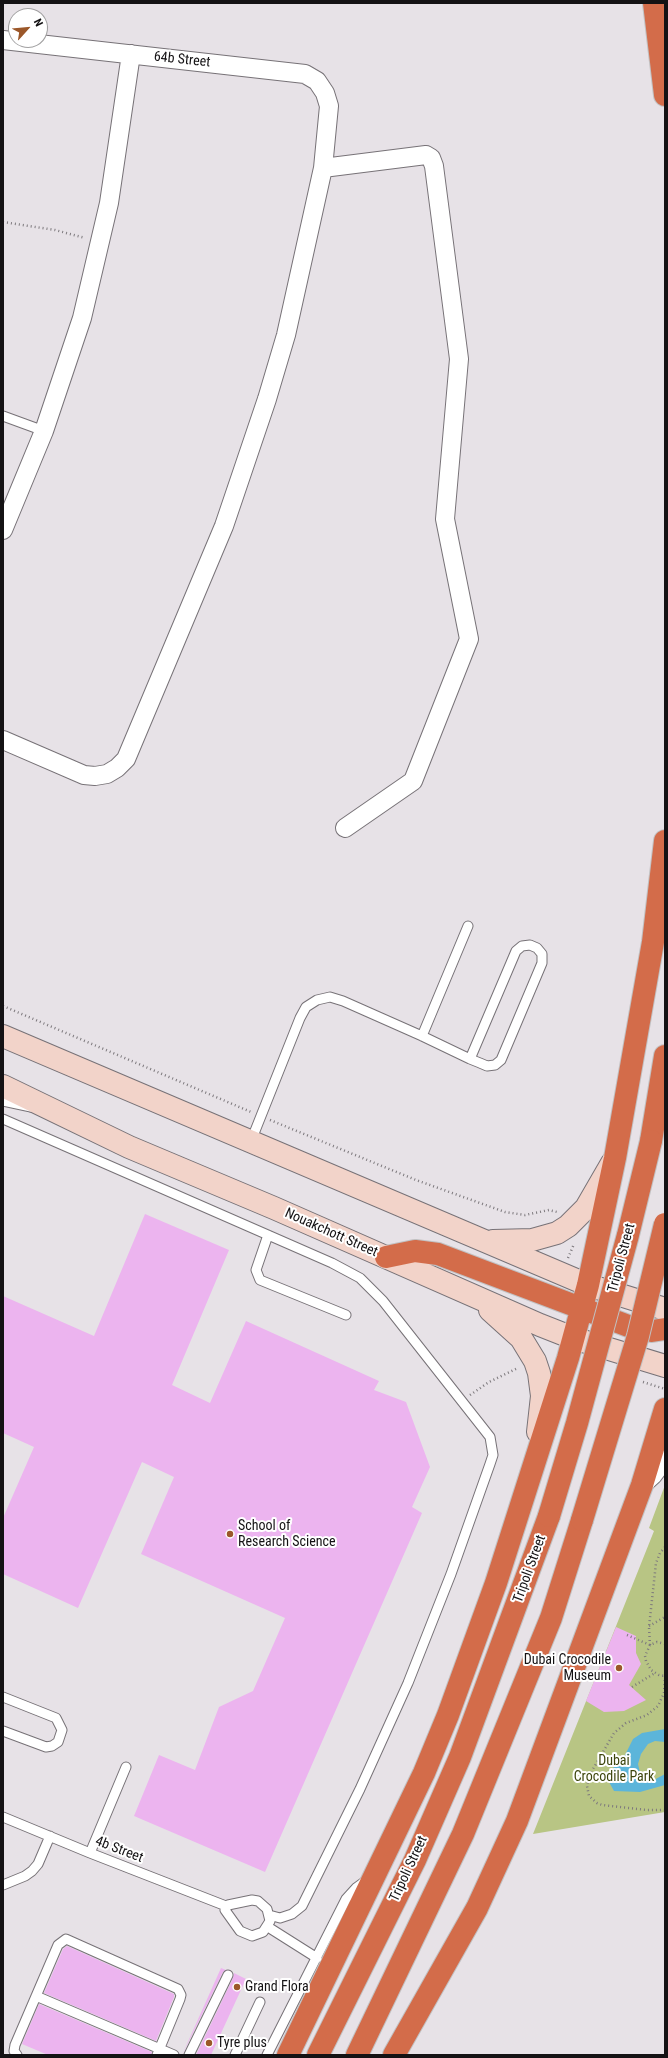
<!DOCTYPE html>
<style>
body{margin:0}
#map{position:relative;width:668px;height:2058px;overflow:hidden;background:#e7e2e7;font-family:"Roboto Condensed",sans-serif}
canvas{display:block}
.frame{position:absolute;inset:0;border:4px solid #141214;pointer-events:none}
.north{position:absolute;left:8px;top:8px;width:40px;height:40px;box-sizing:border-box;background:#fff;border:1px solid #a1a0a1;border-radius:50%;rotate:63deg;font-size:11px;font-weight:700;line-height:16px;text-align:center;color:#141214}
.north::after{content:'';display:block;margin:auto;width:14px;height:18px;background:#9b5729;clip-path:polygon(50% 0,100% 100%,50% 72%,0 100%)}
</style>
<div id="map">
<canvas width="668" height="2058"></canvas>
<div class="frame"></div>
<div class="north">N</div>
</div>
<script>
const g = document.querySelector('canvas').getContext('2d');
g.lineJoin = 'round';
function paint(path, color) { g.fillStyle = color; g.fill(path, 'evenodd'); }
const toPath = rows => new Path2D(rows.map(r => 'M' + r).join(''));
function stroke(path, color, width, dash) { g.strokeStyle = color; g.lineWidth = width; g.lineCap = dash ? 'butt' : 'round'; g.setLineDash(dash || []); g.stroke(path); }
function drawText(font, color, halo, rows, align = 'center') {
  g.font = font + ' "Roboto Condensed",sans-serif'; g.lineWidth = 4; g.setLineDash([]); g.textBaseline = 'middle'; g.strokeStyle = halo; g.fillStyle = color; for (const [text, x, y, turn = 0] of rows) {
    g.save(); g.translate(x, y); g.rotate((+turn || 0) * Math.PI / 180); g.textAlign = isNaN(turn) ? turn : align; if (halo) g.strokeText(text, 0, 0); g.fillText(text, 0, 0); g.restore();
  }
}
paint(toPath([
 [665,1485,665,1812,533,1834,654,1531,649,1528]
]), '#b8c584');
paint(toPath([
 [665,1729,665,1742,655,1741,648,1744,641,1754,638,1764,641,1777,648,1781,652,1781,665,1774,665,1785,640,1792,614,1791,609,1782,609,1776,616,1763,622,1761,633,1739,642,1733]
]), '#5cb5da');
paint(toPath([
 [145,1214,229,1250,172,1385,210,1403,246,1321,379,1381,374,1390,406,1402,430,1467,412,1507,422,1513,265,1872,134,1816,159,1755,195,1770,219,1707,253,1691,285,1618,141,1554,174,1477,142,1462,78,1608,3,1574,3,1518,34,1447,3,1433,3,1296,94,1336],
 [616,1627,636,1636,636,1653,641,1664,629,1685,646,1700,624,1711,604,1712,586,1701],
 [67,1946,174,1994,174,1997,156,2041,44,1993,63,1949],
 [221,1968,226,1970,223,1972,182,2055],
 [234,1973,246,1979,211,2055,196,2055,233,1978],
 [39,2004,152,2052,151,2055,48,2055,22,2044]
]), '#ecb4ef');
const lane = toPath([
 [3,416,44,431],
 [422,1036,468,926],
 [3,1101,31,1107],
 [3,1119,332,1263,360,1278,383,1301,490,1437,493,1455,490,1464,451,1574,408,1683,360,1789,302,1906,292,1914,280,1918,269,1915],
 [251,1141,300,1018,306,1007,317,1000,330,997,343,1001,422,1036,470,1059,480,1063,487,1066,495,1065,501,1060,542,963,542,954,537,948,530,945,522,946,516,951,470,1059],
 [268,1235,256,1270,260,1280,346,1315],
 [3,1697,56,1718,62,1730,58,1742,52,1746,46,1747,3,1731],
 [3,1817,90,1853,226,1906],
 [90,1853,126,1767],
 [3,1885,25,1876,32,1871,38,1864,50,1836],
 [252,1900,258,1901,267,1909,270,1921,263,1932,252,1936,240,1931,225,1910,228,1905,252,1900],
 [268,1927,317,1958],
 [36,1996,174,2055],
 [17,2055,14,2051,15,2045,58,1945,66,1939,178,1989,181,1995,180,1999,157,2055],
 [189,2055,228,1975],
 [235,2055,260,2002],
 [267,2055,346,1899,356,1888,367,1880]
]);
const street = toPath([
 [3,40,305,74,317,81,325,93,329,106,323,168,286,335,267,399,224,526,126,759,117,768,107,774,95,776,84,775,3,740],
 [323,168,426,155,431,158,434,166,459,359,445,519,469,639,413,781,345,828],
 [3,530,44,431,82,318,109,203,131,54],
 [642,1485,653,1475,665,1459]
]);
const secondary = toPath([
 [3,1036,588,1285,665,1309],
 [3,1086,129,1147,274,1208,540,1325,573,1338,665,1366],
 [493,1241,532,1240,557,1233,568,1226,586,1208,612,1163],
 [490,1310,521,1338,535,1361,539,1373,542,1396,538,1432]
]);
const highway = toPath([
 [654,3,665,95],
 [651,1141,665,1056],
 [386,1257,415,1251,438,1254,631,1327,652,1331,665,1329],
 [288,2055,424,1773,448,1715,496,1583,568,1358,588,1285,615,1158,653,942,665,841],
 [318,2055,415,1860,460,1757,549,1516],
 [357,2055,463,1834,551,1618,582,1520],
 [394,2055,477,1908,517,1821,642,1485,665,1409]
]);
stroke(lane, '#777277', 11);
stroke(street, '#777277', 20);
stroke(secondary, '#777277', 24);
stroke(highway, '#c2c1c2', 24);
stroke(toPath([
 [3,222,55,230,85,238],
 [3,1006,251,1112],
 [270,1120,416,1180,505,1212,525,1215,549,1210,557,1212],
 [568,1258,574,1244],
 [643,1382,665,1389],
 [470,1395,489,1382,518,1368],
 [649,1626,665,1617],
 [627,1635,650,1645],
 [665,1644,657,1642,650,1645,645,1656,646,1661,651,1670,659,1675,665,1676],
 [650,1645,649,1627,656,1563,660,1553,665,1547],
 [665,1676,664,1693,658,1706,647,1715,626,1723,614,1733,589,1776,587,1786,589,1796,597,1803,602,1805,647,1810,665,1810],
 [632,1687,655,1673]
]), '#7d797d', 2.5, [1, 3]);
stroke(lane, '#fff', 9);
stroke(street, '#fff', 18);
stroke(secondary, '#f2d3c9', 22);
stroke(highway, '#d36c4a', 22);
const highwayBridge = toPath([
 [549,1516,577,1423,628,1235,651,1141],
 [582,1520,638,1336,665,1224]
]);
stroke(highwayBridge, '#c2c1c2', 24, []);
stroke(highwayBridge, '#d36c4a', 22);
for (const [x, y, r, color] of [
 [230,1534,4,"#9b5729"],
 [619,1668,4,"#9b5729"],
 [237,1987,4,"#9b5729"],
 [209,2043,4,"#9b5729"]
]) { const dot = new Path2D(); dot.arc(x, y, r, 0, 2 * Math.PI); g.fillStyle = color; g.fill(dot); stroke(dot, '#fff', 1.5); }
drawText('14px', '#141214', '#fff', [
 ["64b Street",182,60,6],
 ["Nouakchott Street",331,1233,24],
 ["Tripoli Street",622,1258,-75],
 ["Tripoli Street",530,1569,-70],
 ["4b Street",119,1850,21],
 ["Tripoli Street",409,1869,-65]
]);
drawText('14px', '#141214', '#fff', [
 ["School of",238,1526],
 ["Research Science",238,1542],
 ["Dubai Crocodile",611,1660,"right"],
 ["Museum",611,1676,"right"],
 ["Grand Flora",245,1987],
 ["Tyre plus",217,2043]
], 'left');
drawText('14px', '#3d450c', '#fff', [
 ["Dubai",614,1761],
 ["Crocodile Park",614,1777]
]);
</script>
